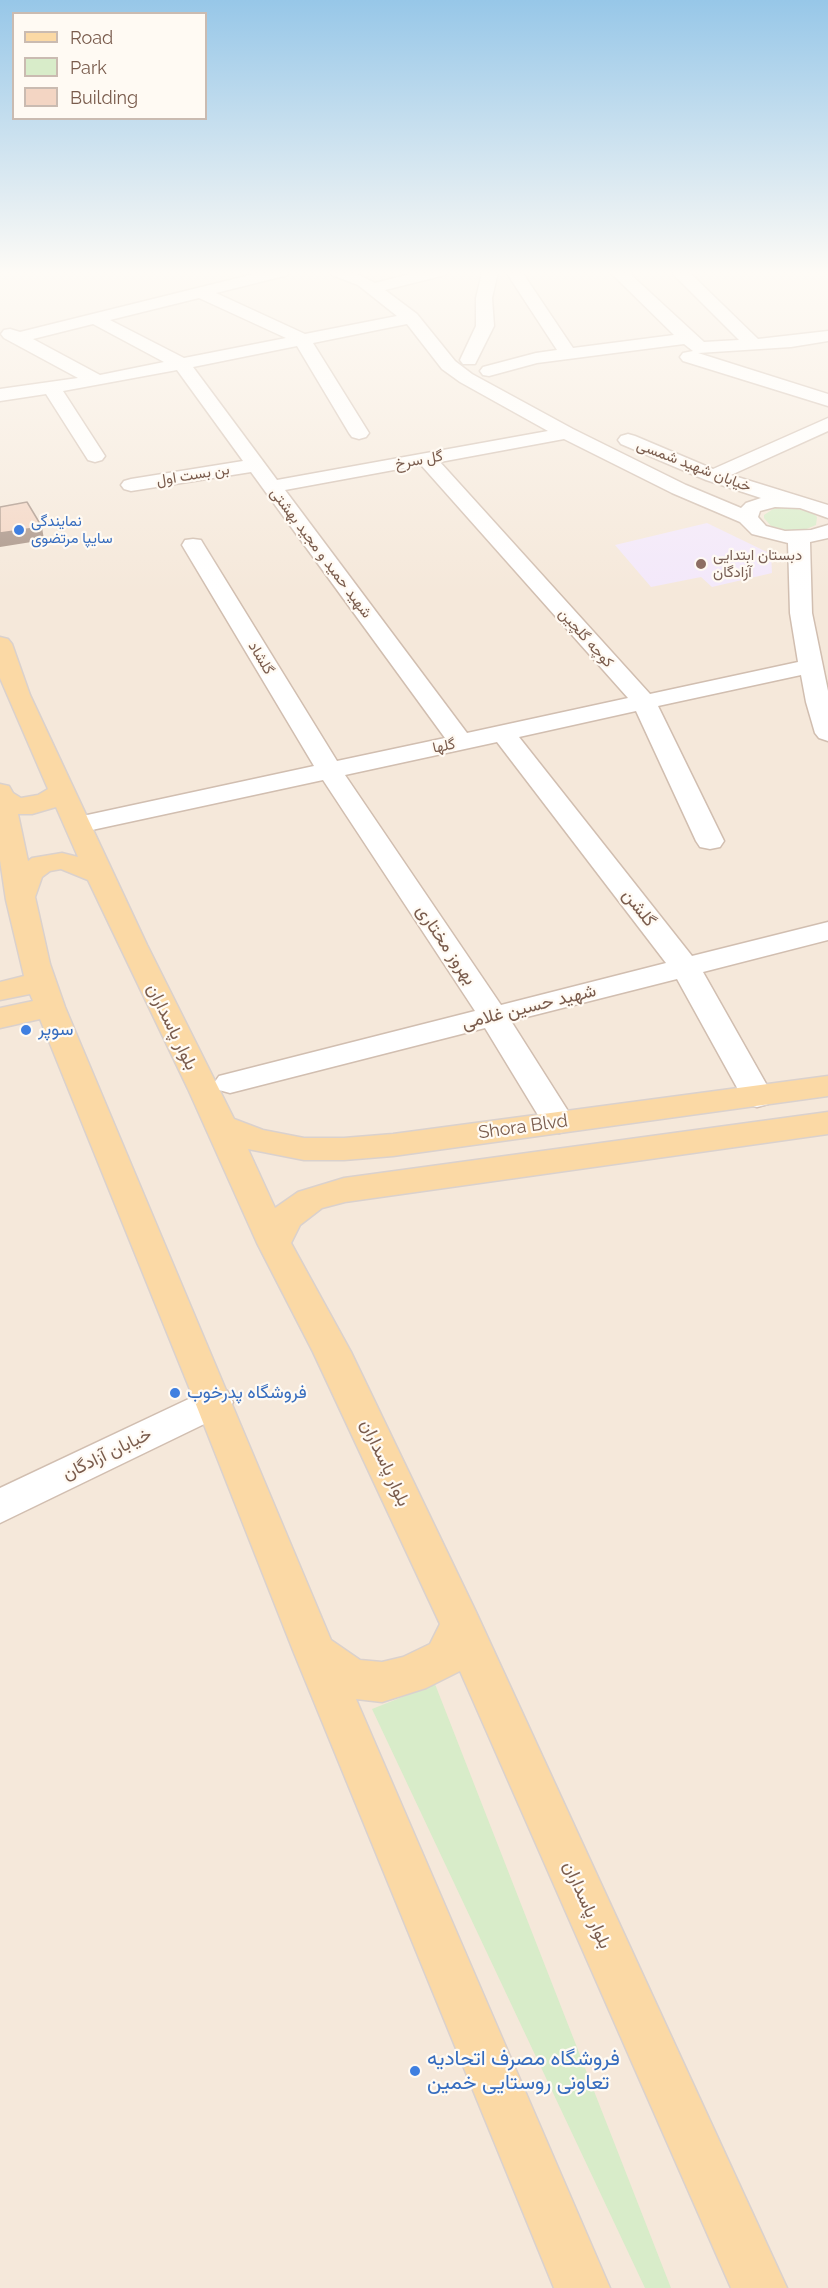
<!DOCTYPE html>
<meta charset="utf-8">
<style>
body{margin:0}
#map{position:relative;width:828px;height:2288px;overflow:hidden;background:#fdf6ec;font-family:Raleway,sans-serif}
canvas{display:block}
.legend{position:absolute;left:12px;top:12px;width:195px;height:108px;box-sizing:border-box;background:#fffaf3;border:2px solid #cabbb1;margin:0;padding:8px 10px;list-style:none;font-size:18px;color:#7a5c4d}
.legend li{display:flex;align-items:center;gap:12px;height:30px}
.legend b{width:30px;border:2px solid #cabbb1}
</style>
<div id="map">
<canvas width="828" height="2288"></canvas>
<ul class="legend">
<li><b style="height:8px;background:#fbd9a5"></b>Road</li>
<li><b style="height:16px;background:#d8ecc9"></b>Park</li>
<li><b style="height:16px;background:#f3d5c3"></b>Building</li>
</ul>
</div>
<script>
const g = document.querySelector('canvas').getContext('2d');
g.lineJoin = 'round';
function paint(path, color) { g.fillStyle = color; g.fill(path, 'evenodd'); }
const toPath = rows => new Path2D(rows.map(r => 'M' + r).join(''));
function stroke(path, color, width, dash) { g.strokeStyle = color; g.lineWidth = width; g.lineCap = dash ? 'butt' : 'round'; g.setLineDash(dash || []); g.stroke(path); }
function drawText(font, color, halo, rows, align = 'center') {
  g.font = font + ' Raleway,Vazirmatn,sans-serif'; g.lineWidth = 4.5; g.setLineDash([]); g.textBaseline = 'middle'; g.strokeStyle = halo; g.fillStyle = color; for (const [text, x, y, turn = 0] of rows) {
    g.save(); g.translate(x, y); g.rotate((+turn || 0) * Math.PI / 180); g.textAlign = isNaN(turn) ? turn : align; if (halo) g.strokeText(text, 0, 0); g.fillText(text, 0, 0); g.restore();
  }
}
paint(toPath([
 [0,272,828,272,828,2288,0,2288]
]), '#f5e8da');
paint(toPath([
 [707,523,771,554,772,573,712,587,701,577,651,587,615,545]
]), '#f3e8fa');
paint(toPath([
 [789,507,813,513,817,517,816,525,804,530,787,530,771,526,764,518,764,515,773,509],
 [435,1684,671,2288,645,2288,372,1709]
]), '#d8ecc9');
const minor = toPath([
 [262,272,290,272,288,275,216,293,305,334,397,316,358,285,332,275,330,272,353,272,375,283,418,272,447,272,445,275,385,290,417,314,455,361,472,374,573,429,686,485,741,508,746,503,761,498,706,480,621,444,618,440,621,436,628,434,635,436,713,469,828,418,828,431,731,475,828,505,828,518,800,508,775,507,760,511,758,517,766,526,785,531,811,530,828,525,828,538,810,542,812,613,828,691,828,741,819,738,815,733,806,702,801,675,658,706,724,841,720,847,710,849,700,847,696,841,636,711,519,737,692,956,828,922,828,940,703,972,773,1096,768,1104,757,1107,746,1104,677,979,511,1021,575,1122,571,1130,559,1133,547,1130,485,1028,230,1093,219,1090,214,1083,219,1076,475,1011,323,780,78,833,69,831,65,825,69,819,78,817,314,766,182,545,185,540,193,539,201,540,204,545,337,761,445,738,251,472,131,491,124,489,121,485,124,481,131,479,243,461,177,370,63,391,105,456,102,460,95,462,88,460,46,394,0,401,0,389,78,378,4,338,1,334,4,330,10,329,20,332,262,272],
 [199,298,286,338,184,358,110,320,199,298],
 [93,324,164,362,100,375,33,339,93,324],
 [407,324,442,369,460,382,548,431,277,480,193,367,297,346,349,433,352,437,359,439,366,437,369,433,313,343,407,324],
 [564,439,672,493,740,522,752,534,788,543,790,613,798,662,650,694,440,462,564,439],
 [421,465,628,698,467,733,285,490,421,465],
 [497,742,666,963,501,1005,345,775,497,742],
 [498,272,492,298,494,326,475,364,463,364,460,360,476,326,476,298,482,273,498,272],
 [506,272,522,272,573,348,674,335,610,272,628,272,704,342,739,340,671,272,689,272,758,339,828,331,828,341,791,347,698,353,828,394,828,406,683,361,680,357,683,353,693,351,684,344,537,363,489,376,483,375,480,371,483,367,536,353,557,350,506,272],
 [214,1387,227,1391,233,1402,227,1413,0,1523,0,1488,214,1387]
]);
const major = toPath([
 [0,637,8,639,12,644,30,695,147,945,234,1119,263,1130,304,1138,344,1138,393,1134,828,1076,828,1096,393,1156,344,1160,304,1160,248,1149,275,1208,298,1192,344,1178,828,1112,828,1134,345,1202,322,1208,300,1225,291,1243,351,1352,476,1612,787,2288,731,2288,460,1671,426,1688,382,1702,356,1699,610,2288,554,2288,294,1653,195,1402,40,1019,0,1028,0,1008,33,1001,30,994,0,1000,0,982,24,976,6,900,0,860,0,784,9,786,13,793,21,798,38,795,48,789,0,678,0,637],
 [56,807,78,857,62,853,32,858,28,861,18,814,32,814,56,807],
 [61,869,88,880,188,1089,257,1243,313,1352,440,1624,430,1644,403,1657,382,1662,360,1660,331,1640,65,1007,50,964,35,897,42,877,50,871,61,869]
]);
stroke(minor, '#d1beb0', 3);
stroke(major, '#dad1cd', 3);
paint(minor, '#fff');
paint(major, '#fbd9a5');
paint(toPath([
 [42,527,44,540,0,547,0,533]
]), '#aa9588');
const building = toPath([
 [27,502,42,527,0,533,0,507,27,502]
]);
paint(building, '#f3d5c3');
stroke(building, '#aa9588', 1.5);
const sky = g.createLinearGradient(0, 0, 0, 593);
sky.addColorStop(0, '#97c7e8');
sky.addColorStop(0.46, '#fefbf6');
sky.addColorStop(1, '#fefbf600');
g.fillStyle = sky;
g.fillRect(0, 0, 828, 593);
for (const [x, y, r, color] of [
 [19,530,6,"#3f7fe0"],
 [701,564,6,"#8d6e63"],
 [26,1030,6,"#3f7fe0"],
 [175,1393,6,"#3f7fe0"],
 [415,2071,6,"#3f7fe0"]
]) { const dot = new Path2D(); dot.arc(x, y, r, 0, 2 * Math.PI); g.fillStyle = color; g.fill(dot); stroke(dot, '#fffaf3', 2); }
drawText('15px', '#7a5c4d', '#fffaf3', [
 ["گل سرخ",419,460,-10],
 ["خیابان شهید شمسی",694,466,21],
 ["بن بست اول",193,475,-9],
 ["شهید حمید و مجید بهشتی",321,553,53],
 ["کوچه گلچین",586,638,48],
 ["گلشاد",261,658,59],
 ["گلها",444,746,-12]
]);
drawText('15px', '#366cbe', '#fffaf3', [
 ["نمایندگی",31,521],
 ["سایپا مرتضوی",31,538]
], 'left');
drawText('15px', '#785e54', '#fffaf3', [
 ["دبستان ابتدایی",713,555],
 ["آزادگان",713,572]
], 'left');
drawText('18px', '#7a5c4d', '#fffaf3', [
 ["گلشن",639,908,52],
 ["بهروز مختاری",446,945,56],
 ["شهید حسین غلامی",529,1007,-14],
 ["بلوار پاسداران",172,1027,64],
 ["Shora Blvd",523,1127,-8],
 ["خیابان آزادگان",107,1454,-26],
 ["بلوار پاسداران",385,1463,65],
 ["بلوار پاسداران",587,1905,66]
]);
drawText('18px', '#366cbe', '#fffaf3', [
 ["سوپر",38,1030],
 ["فروشگاه پدرخوب",187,1393]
], 'left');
drawText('21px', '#366cbe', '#fffaf3', [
 ["فروشگاه مصرف اتحادیه",427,2059],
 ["تعاونی روستایی خمین",427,2083]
], 'left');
</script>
